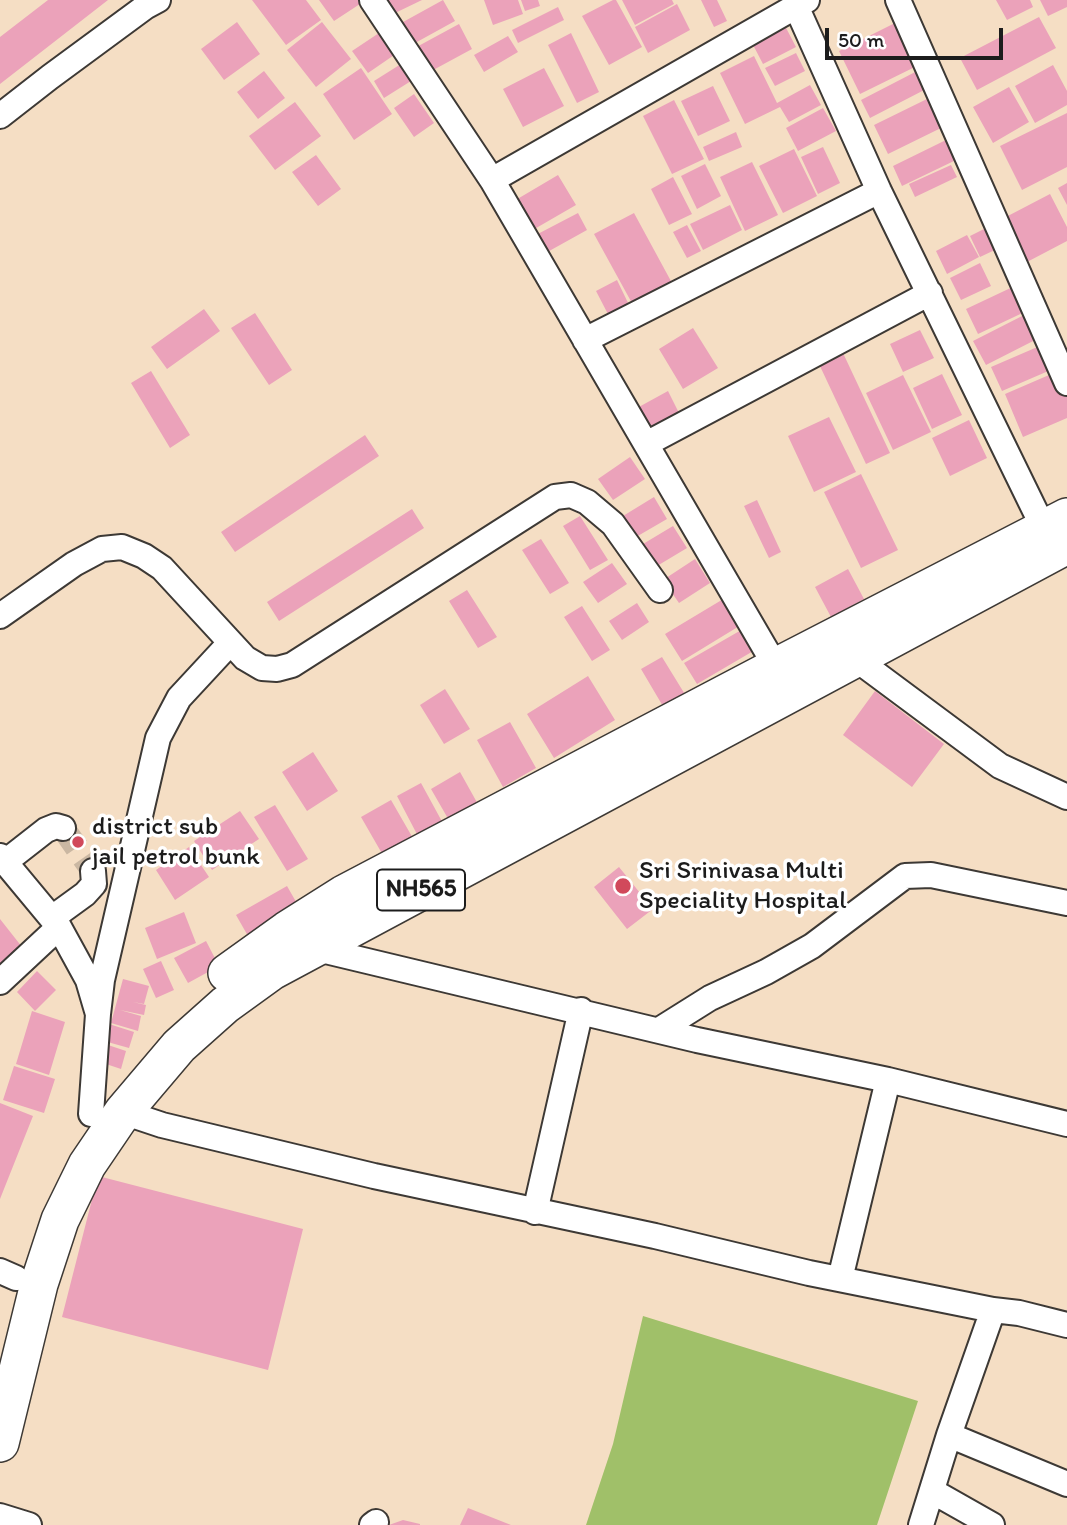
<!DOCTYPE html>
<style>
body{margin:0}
#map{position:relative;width:1067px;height:1525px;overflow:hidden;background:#f5dec4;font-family:Itim,sans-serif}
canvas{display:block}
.scale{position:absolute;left:825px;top:28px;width:178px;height:32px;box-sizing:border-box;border:4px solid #1c1c1c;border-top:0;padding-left:9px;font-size:21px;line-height:24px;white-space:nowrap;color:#1c1c1c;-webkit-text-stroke:5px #fff;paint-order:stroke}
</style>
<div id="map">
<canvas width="1067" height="1525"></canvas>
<div class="scale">50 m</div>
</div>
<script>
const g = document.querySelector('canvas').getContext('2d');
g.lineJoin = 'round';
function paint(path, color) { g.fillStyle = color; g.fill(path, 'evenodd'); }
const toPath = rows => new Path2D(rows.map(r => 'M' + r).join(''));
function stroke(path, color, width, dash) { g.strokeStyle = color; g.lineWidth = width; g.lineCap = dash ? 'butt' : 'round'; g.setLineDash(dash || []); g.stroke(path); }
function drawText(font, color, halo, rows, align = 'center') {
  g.font = font + ' Itim,sans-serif'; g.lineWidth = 7; g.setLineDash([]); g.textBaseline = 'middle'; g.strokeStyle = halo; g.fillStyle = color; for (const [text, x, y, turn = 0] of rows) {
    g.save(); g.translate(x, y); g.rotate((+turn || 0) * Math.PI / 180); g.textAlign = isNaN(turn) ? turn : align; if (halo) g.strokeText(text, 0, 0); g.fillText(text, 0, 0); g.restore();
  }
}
paint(toPath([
 [643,1316,918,1401,877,1525,586,1525,613,1444]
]), '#a0c069');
paint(toPath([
 [48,0,108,0,0,84,0,37],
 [252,0,306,0,321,20,286,45],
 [319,0,362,0,363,2,334,21],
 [386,0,422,0,393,14],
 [443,0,455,21,406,48,394,27],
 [484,0,518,0,523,14,493,25],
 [521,0,538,0,540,6,525,11],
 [613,0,616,0,642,47,609,65,582,16],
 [622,0,672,0,674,4,635,25],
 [701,0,717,0,727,21,714,27],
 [996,0,1030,0,1033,7,1007,20],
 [1040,0,1067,0,1067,7,1048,16],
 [677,4,690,30,648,53,635,27],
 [558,7,564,20,518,43,512,30],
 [1039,17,1056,48,977,90,960,58],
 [901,20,923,63,860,94,839,51],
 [237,22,260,54,224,80,201,49],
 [322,22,351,59,316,87,287,50],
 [459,24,472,49,424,75,411,50],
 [784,24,796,47,763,64,751,41],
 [385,29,400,51,368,73,352,51],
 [571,33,599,92,577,103,548,45],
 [508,36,518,52,484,72,474,55],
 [796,53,805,71,775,86,765,68],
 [754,56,777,103,810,85,821,105,789,122,780,107,745,124,720,73],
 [401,64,411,81,384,98,374,81],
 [1053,65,1067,91,1067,105,1035,123,1015,86],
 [361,68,392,114,354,140,323,94],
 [544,68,564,106,523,127,503,89],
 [921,69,930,87,870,118,861,100],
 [264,71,285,98,258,119,237,92],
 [713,86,730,121,698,136,681,101],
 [1009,87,1029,122,993,143,973,107],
 [414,94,434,123,414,137,394,108],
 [929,98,943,127,888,154,874,125],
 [674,100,704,159,672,174,643,116],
 [295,102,321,136,275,170,249,136],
 [823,108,836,131,798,151,786,128],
 [1067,113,1067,167,1022,190,1000,146],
 [736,132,742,147,709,161,703,147],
 [946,140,956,160,902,186,893,166],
 [823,147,840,183,818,194,801,157],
 [794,149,817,196,783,213,759,166],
 [316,155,341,189,318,206,292,172],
 [752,162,778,215,745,231,720,177],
 [705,164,721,196,697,209,681,176],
 [951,165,957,177,915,197,909,184],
 [558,175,576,205,531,231,514,201],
 [673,177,692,214,669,225,651,189],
 [1067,183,1067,205,1058,188],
 [1050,194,1067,227,1067,241,1027,262,1004,218],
 [730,205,742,230,703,250,690,224],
 [578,213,587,230,542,255,532,237],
 [634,213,672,283,633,305,594,234],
 [687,225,701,251,687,258,673,232],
 [988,227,999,248,980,257,970,236],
 [967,235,979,257,947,274,936,251],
 [980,263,991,286,961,300,950,278],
 [617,280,630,307,610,318,596,291],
 [1019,284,1031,309,978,334,966,309],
 [204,309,220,331,167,369,151,347],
 [255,313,292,370,269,385,231,328],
 [1028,313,1041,337,986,365,973,341],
 [693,328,718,368,683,389,659,349],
 [920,330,934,358,903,372,890,344],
 [1042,345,1053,369,1002,391,991,367],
 [843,353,890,453,866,464,819,364],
 [151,371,190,435,170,448,131,383],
 [1056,372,1067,397,1067,418,1023,437,1005,394],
 [942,374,962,415,932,429,913,388],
 [903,375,931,432,893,450,866,393],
 [668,391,680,415,650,432,637,408],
 [829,417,856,472,814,492,788,436],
 [969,420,987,458,950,476,932,438],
 [365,435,379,456,235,552,221,532],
 [630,457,645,479,613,500,598,479],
 [861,474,898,550,861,568,824,492],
 [654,497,667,519,636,537,623,516],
 [757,500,781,552,769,558,744,506],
 [412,509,424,528,279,621,267,602],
 [580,516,608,560,590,570,563,526],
 [673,526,687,548,657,566,643,544],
 [541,539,569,583,550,594,522,550],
 [695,559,710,583,679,603,663,580],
 [612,563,627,584,598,603,583,582],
 [848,569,864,599,831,617,815,587],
 [467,590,497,637,478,648,449,601],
 [725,598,741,625,682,661,665,634],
 [637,603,649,622,622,640,609,621],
 [582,606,610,650,592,661,564,617],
 [743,629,755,650,697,684,684,663],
 [662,657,686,696,664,708,641,669],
 [588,676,615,720,554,758,527,714],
 [445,689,470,729,444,744,420,705],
 [875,691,944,744,912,787,843,735],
 [510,722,536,768,503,787,477,740],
 [313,752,338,791,307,811,282,772],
 [460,772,479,806,450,822,431,789],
 [421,783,445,827,420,840,397,796],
 [391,800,414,840,384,857,361,817],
 [275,805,308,859,287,871,254,817],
 [240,811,259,839,212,870,194,841],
 [189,847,209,877,175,900,156,870],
 [619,867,653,909,627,929,594,887],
 [287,886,299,907,248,936,236,915],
 [184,912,196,943,157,959,145,928],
 [0,919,26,952,0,973],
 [206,941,219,966,188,983,174,958],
 [161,961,174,990,156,998,143,969],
 [37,971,56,990,35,1011,17,992],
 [123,979,149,986,144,1004,133,1002,146,1005,144,1015,120,1010,141,1016,138,1031,111,1023],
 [32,1011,65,1022,49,1075,16,1064],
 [109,1024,134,1032,129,1048,104,1041],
 [102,1043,126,1051,121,1069,97,1061],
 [14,1066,55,1079,44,1113,3,1100],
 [0,1103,33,1116,0,1199],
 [98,1176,303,1229,268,1370,62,1317],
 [468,1508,511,1525,460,1525],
 [403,1520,420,1524,420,1525,389,1525]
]), '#eba2ba');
stroke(toPath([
 [63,828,93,871]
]), '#cab7a2', 24, [24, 12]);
const minor = toPath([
 [372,0,492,180,807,0],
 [898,0,1067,383],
 [796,6,879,191,1044,529],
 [0,116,50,77,145,7,158,0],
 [492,180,776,667],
 [585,340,879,191],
 [646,444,930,293],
 [0,616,74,564,102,549,122,547,144,556,162,568,245,658,262,668,277,669,292,665,555,497,571,495,587,502,613,524,660,590],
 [856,659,1000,766,1067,797],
 [0,856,59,927,88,980,98,1014,91,1114],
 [5,862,46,830,56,826,63,828],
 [52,918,85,894,94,884,93,871],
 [313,948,697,1040,888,1080,1067,1124],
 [0,982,59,927],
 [98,1014,102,980,158,738,179,698,230,643],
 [659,1030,710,998,766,972,812,946,905,876,931,875,1067,903],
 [123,1112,162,1125,374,1176,655,1236,809,1273,993,1310,949,1435,921,1525],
 [535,1212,581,1010],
 [0,1271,16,1278],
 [840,1279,888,1080],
 [993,1310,1019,1313,1067,1325],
 [949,1435,1067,1484],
 [932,1491,992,1525],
 [0,1516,29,1525],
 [372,1525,376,1522]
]);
const highway = toPath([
 [227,973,287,930,344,894,776,667,1067,517],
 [0,1443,39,1284,60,1220,87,1165,123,1112,179,1046,225,1005,272,971,1067,545]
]);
stroke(minor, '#3d3935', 28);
stroke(highway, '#3d3935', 40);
stroke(minor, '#fff', 24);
stroke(highway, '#fff', 37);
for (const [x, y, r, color] of [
 [78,842,7,"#d1495b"],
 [623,886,9,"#d1495b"]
]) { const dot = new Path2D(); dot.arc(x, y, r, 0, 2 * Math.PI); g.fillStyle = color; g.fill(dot); stroke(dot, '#fff', 2.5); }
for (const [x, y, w] of [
 [421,890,88]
]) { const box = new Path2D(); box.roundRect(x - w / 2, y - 20.5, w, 41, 5); g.fillStyle = '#fff'; g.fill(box); stroke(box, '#1c1c1c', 2); }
drawText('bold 24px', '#1c1c1c', null, [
 ["NH565",421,890]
]);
drawText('26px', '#1c1c1c', '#fff', [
 ["district sub",92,827],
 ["jail petrol bunk",92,857],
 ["Sri Srinivasa Multi",639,871],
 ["Speciality Hospital",639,901]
], 'left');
</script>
